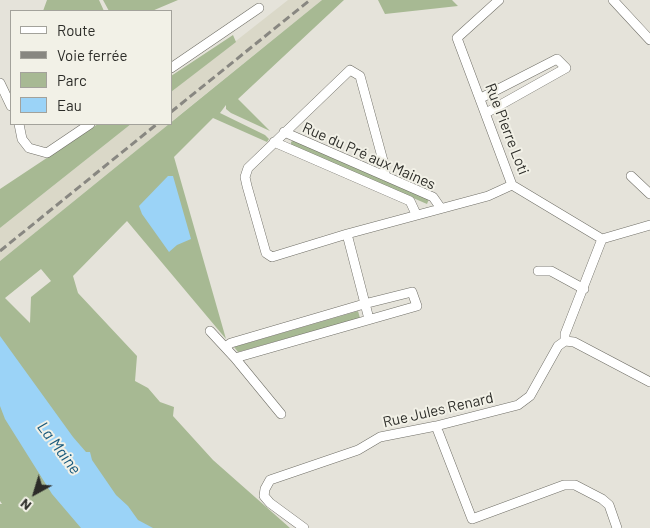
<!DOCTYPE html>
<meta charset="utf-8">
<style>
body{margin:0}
#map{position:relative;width:650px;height:528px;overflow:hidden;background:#e5e3da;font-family:Barlow,sans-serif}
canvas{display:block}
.legend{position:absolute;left:10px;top:10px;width:162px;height:115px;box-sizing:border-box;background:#f2f1e7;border:1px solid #a3a29b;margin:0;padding:6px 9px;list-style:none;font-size:15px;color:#2c2c28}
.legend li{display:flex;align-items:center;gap:10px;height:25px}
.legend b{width:25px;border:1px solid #a3a29b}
.north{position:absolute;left:10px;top:468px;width:50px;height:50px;-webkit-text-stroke:4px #f2f1e7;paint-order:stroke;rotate:219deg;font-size:14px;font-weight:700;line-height:20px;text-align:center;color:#2c2c28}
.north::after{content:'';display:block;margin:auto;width:18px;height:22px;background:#2c2c28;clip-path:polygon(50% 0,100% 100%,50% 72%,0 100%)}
</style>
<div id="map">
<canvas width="650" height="528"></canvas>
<ul class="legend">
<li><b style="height:6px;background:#fff"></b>Route</li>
<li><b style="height:6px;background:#888781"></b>Voie ferrée</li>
<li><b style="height:14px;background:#a7b993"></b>Parc</li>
<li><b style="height:14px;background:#9bd3f7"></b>Eau</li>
</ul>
<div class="north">N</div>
</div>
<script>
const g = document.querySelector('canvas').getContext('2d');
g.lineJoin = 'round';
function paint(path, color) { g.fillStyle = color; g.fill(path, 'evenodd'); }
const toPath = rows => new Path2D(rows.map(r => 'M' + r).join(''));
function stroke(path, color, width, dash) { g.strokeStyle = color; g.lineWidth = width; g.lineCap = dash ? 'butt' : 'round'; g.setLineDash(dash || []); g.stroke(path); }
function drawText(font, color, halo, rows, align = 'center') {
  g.font = font + ' Barlow,sans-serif'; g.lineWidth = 4; g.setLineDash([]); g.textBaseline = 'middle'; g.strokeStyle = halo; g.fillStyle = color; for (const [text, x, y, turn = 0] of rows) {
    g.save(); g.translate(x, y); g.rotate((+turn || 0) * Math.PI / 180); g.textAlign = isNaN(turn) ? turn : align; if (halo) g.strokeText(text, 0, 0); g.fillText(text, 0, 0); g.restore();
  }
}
paint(toPath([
 [288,0,322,0,171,122,171,92],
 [131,124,169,124,0,261,0,228]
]), '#dad8c8');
paint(toPath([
 [47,0,99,0,104,11,43,11],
 [103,0,178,0,152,11,109,11],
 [322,0,344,0,238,99,270,131,231,113,226,109,226,105,220,113,265,135,269,139,267,142,213,118,174,157,226,339,127,221,73,276,78,293,137,356,135,381,148,388,160,402,174,407,173,416,213,460,290,528,0,528,0,504,2,504,0,501,0,261],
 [41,269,51,281,31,297,30,323,5,298],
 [378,0,452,0,458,6,385,14],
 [233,35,236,42,171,92,171,76],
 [98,124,131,124,0,228,0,189],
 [294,140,429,199,427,204,291,145,291,142],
 [358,311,360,318,238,352,234,347]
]), '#a7b993');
paint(toPath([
 [168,176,173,176,191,239,177,245,169,252,142,214,139,206],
 [0,336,73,437,86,452,90,452,92,460,116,495,128,506,138,520,153,528,81,528,52,494,5,419,0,406]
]), '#9bd3f7');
const street = toPath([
 [499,0,457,38,512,185,602,239],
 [613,0,650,40],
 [171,68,259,8],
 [0,83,11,106],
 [481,98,557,59,566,68,486,113],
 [19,124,22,139,29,148,47,153,90,124],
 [284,132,433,197,440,207],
 [274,142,410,201,416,214],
 [631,176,650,194],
 [347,234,272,257,266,253,247,186,245,177,248,168,350,70,360,76,385,168,385,176],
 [602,239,650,225],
 [538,271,551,271,584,289],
 [369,319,347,234,488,196,512,185],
 [210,331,235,358,281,414],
 [565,341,565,334,602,239],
 [565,341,574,342,650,382],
 [225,347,231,343,364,304,412,292,417,306,235,358],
 [436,426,472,519,564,485,575,485,602,499,609,505,617,528],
 [304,528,270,503,264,496,265,489,270,480,358,450,380,437,436,426,518,405,530,396,558,346,565,341]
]);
stroke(street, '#706f67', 10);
stroke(street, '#fff', 9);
stroke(toPath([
 [171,112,310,0],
 [0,251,157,124]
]), '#888781', 3, [8, 4]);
drawText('15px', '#2c2c28', '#f2f1e7', [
 ["Rue Pierre Loti",507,129,69],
 ["Rue du Pré aux Maines",369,156,24],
 ["Rue Jules Renard",438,410,-13]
]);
drawText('italic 16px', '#18597c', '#f2f1e7', [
 ["La Maine",59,448,53]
]);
</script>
